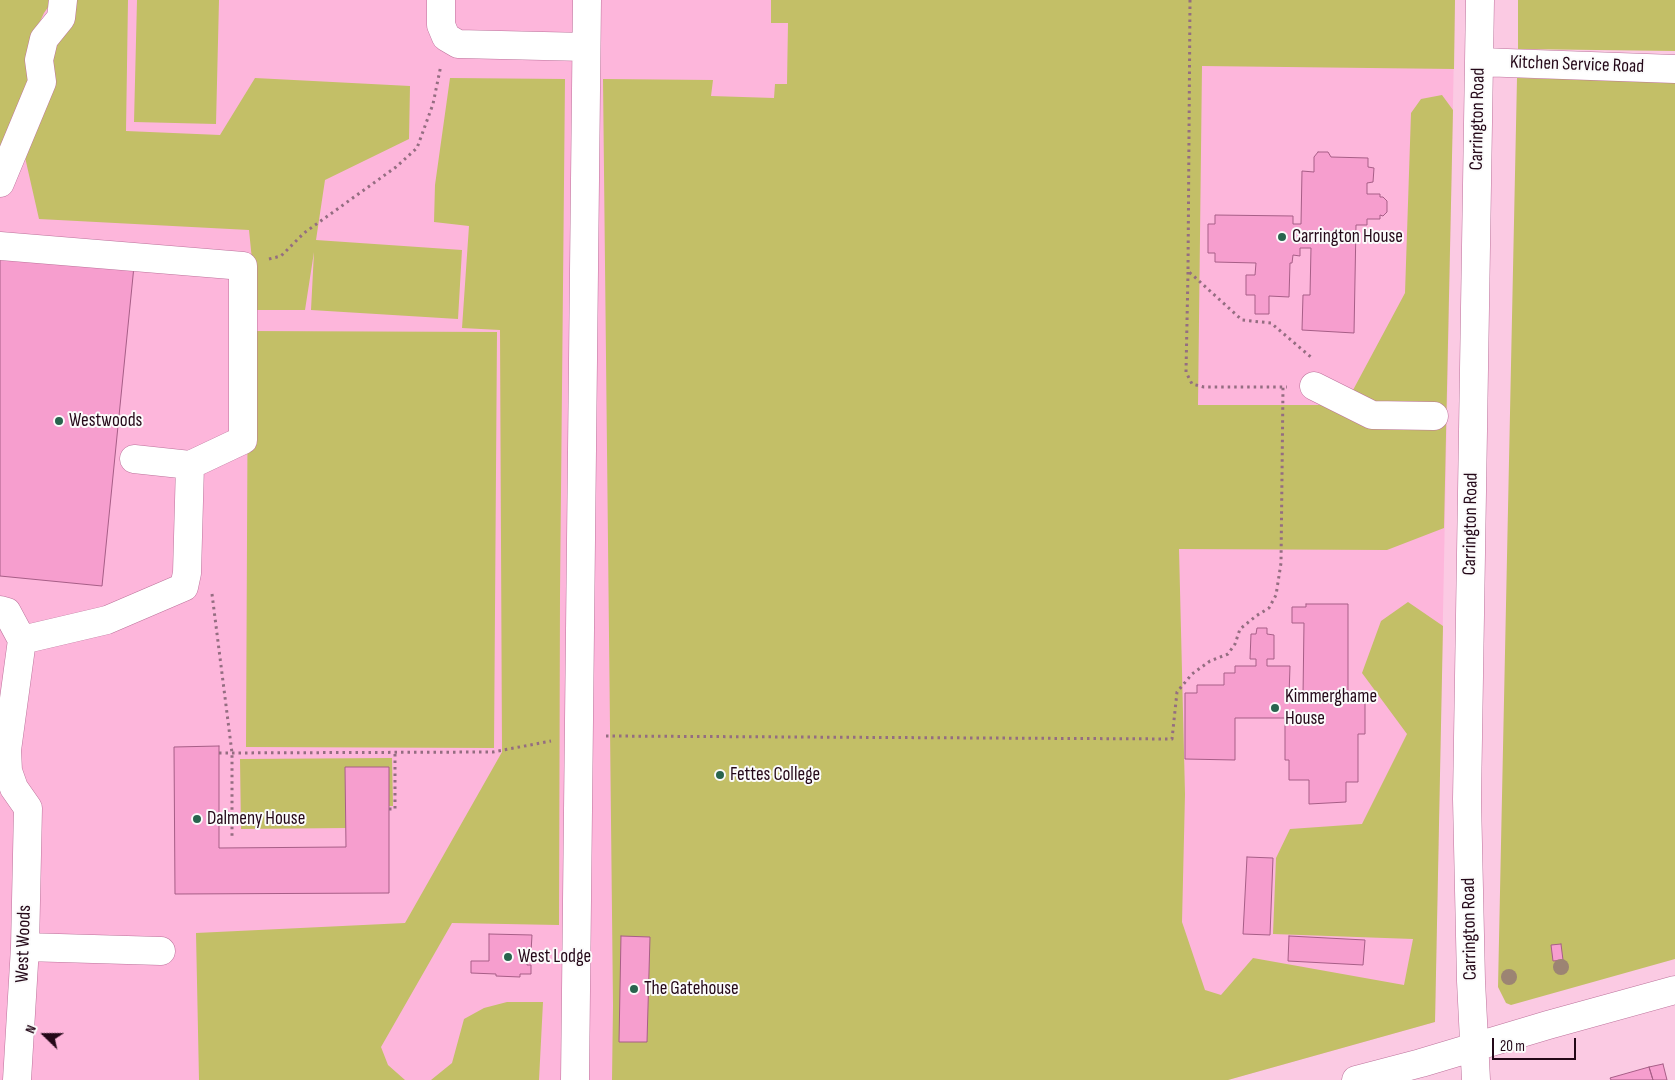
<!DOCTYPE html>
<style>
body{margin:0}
#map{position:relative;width:1675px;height:1080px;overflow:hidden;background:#fbcae3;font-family:"Sofia Sans Condensed",sans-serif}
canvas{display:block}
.north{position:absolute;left:20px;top:1010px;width:50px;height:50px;-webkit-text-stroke:4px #fbfbfb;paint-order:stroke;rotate:292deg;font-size:14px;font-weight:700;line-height:20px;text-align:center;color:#240818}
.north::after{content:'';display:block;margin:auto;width:18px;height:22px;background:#240818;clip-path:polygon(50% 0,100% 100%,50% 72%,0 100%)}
.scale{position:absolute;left:1492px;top:1038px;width:84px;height:22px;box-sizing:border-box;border:2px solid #240818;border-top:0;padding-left:6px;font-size:15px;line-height:18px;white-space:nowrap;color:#240818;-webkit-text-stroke:4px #fbfbfb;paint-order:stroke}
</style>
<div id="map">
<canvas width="1675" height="1080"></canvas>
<div class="north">N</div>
<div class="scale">20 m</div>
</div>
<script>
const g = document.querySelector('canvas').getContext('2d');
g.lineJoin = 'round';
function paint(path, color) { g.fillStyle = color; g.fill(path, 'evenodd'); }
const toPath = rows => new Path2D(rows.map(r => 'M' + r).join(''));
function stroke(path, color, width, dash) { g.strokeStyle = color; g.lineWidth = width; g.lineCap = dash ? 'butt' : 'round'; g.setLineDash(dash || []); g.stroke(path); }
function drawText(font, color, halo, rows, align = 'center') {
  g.font = font + ' "Sofia Sans Condensed",sans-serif'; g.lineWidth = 4; g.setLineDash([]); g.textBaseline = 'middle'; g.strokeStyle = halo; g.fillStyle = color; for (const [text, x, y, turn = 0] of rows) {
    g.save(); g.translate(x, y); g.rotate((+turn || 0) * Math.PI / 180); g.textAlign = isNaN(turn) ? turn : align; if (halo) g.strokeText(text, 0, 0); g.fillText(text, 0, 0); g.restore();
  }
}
paint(toPath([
 [0,0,1455,0,1435,1022,1228,1080,0,1080]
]), '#fdb6db');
paint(toPath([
 [0,0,53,0,44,13,34,34,35,84,0,172],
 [75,0,128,0,126,131,220,135,255,78,410,86,409,139,325,180,316,240,462,250,458,319,311,310,314,252,305,310,257,310,249,230,39,219,22,144,54,70,50,59],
 [137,0,219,0,216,124,134,122],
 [771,0,1455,0,1454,69,1202,66,1198,405,1345,405,1405,293,1411,113,1421,99,1442,95,1453,110,1444,528,1387,550,1179,549,1185,794,1182,922,1205,990,1221,995,1253,958,1404,985,1413,939,1273,934,1276,858,1290,829,1362,824,1407,734,1362,673,1381,621,1408,602,1443,626,1435,1022,1228,1080,612,1080,613,1005,603,79,713,80,711,96,774,98,775,84,787,84,788,23,771,23],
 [1518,0,1675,0,1675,51,1518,49],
 [450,78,565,79,560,594,559,925,452,923,381,1047,388,1065,405,1080,422,1080,199,1080,196,933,405,923,502,752,500,330,462,328,469,226,434,222,435,185],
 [1517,78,1675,81,1675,959,1511,1005,1506,1003,1498,987],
 [248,331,497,332,494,748,246,747],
 [392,758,393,806,389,806,389,767,345,768,346,828,241,829,240,759],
 [507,1002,543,1002,539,1080,431,1080,452,1063,464,1019,484,1008]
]), '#c3bf67');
const building = toPath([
 [1318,152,1328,152,1331,157,1368,158,1368,167,1374,168,1373,182,1367,183,1367,194,1380,194,1380,197,1383,197,1387,201,1387,212,1383,216,1380,215,1380,219,1367,219,1367,225,1356,225,1354,333,1302,330,1303,295,1310,295,1311,248,1300,248,1300,256,1293,255,1292,263,1290,263,1289,297,1269,296,1269,314,1255,314,1255,295,1246,295,1246,275,1255,275,1256,263,1215,262,1215,253,1208,253,1208,224,1215,224,1215,215,1293,216,1293,224,1301,224,1302,171,1314,172,1314,157,1318,152],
 [0,253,134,266,102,586,0,576,0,253],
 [1306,604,1348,604,1348,697,1365,698,1365,734,1358,734,1358,782,1346,782,1346,802,1309,804,1309,780,1289,780,1289,760,1285,760,1285,718,1235,718,1235,760,1185,759,1185,693,1197,693,1197,685,1224,685,1224,673,1235,673,1235,666,1256,666,1256,659,1250,659,1251,634,1256,634,1257,628,1267,628,1267,634,1274,635,1274,659,1267,659,1267,666,1290,666,1289,696,1303,696,1304,623,1292,623,1292,607,1306,607,1306,604],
 [219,746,219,848,346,847,345,767,389,767,389,893,175,894,174,747,219,746],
 [1247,857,1273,858,1270,935,1243,934,1247,857],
 [489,934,532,935,531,952,528,952,527,965,531,965,531,974,520,974,520,977,496,976,496,974,471,973,471,961,489,961,489,934],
 [621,936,650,937,647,1042,619,1042,621,936],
 [1289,936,1365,940,1363,965,1288,961,1289,936],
 [1561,944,1563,960,1553,961,1551,945,1561,944],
 [1663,1064,1667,1080,1653,1080,1649,1067,1663,1064],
 [1649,1067,1653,1080,1611,1080,1610,1078,1649,1067]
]);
paint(building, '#f69ece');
stroke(building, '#a75e87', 1);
const minor = toPath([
 [441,0,441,25,446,37,458,44,586,47],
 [1479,62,1675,69],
 [0,183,42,82,39,60,44,39,61,18,63,0],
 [0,246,243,266,243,440,190,465,134,459],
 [1314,386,1372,415,1434,416],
 [0,610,7,612,22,640,7,750,8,771,14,788,28,808,25,947,17,1080],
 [22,640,107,620,184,587,187,573,190,465],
 [25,947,161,951],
 [575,1080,587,0],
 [1356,1080,1421,1063,1548,1025,1675,990],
 [1476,1080,1471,981,1467,799,1480,0]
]);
stroke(minor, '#bc729b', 29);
stroke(toPath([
 [1190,0,1188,271,1242,320,1271,323,1312,358],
 [269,259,281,256,304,233,396,167,417,148,433,104,441,65],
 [1188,272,1186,372,1192,384,1204,387,1283,387],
 [212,594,232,753,232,839],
 [606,736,1172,739,1177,692,1192,674,1210,661,1228,654,1235,644,1240,629,1256,616,1269,608,1276,595,1281,563,1283,387,1287,387],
 [219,753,493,752,551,741],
 [389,809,395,809,395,753]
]), '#946d81', 3, [2.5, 4]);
stroke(minor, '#fff', 28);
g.fillStyle = '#9c8473';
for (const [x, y] of [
 [1561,967],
 [1509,977]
]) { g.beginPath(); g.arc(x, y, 8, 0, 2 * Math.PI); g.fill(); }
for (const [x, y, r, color] of [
 [1282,237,5,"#28644e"],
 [59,421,5,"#28644e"],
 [1275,708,5,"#28644e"],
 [720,775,5,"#28644e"],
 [197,819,5,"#28644e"],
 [508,957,5,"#28644e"],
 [634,989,5,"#28644e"]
]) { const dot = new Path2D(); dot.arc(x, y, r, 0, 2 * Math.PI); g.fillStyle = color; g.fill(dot); stroke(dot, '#fbfbfb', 2); }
drawText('19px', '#240818', '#fbfbfb', [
 ["Kitchen Service Road",1577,65,2],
 ["Carrington Road",1478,119,-89],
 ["Carrington Road",1471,524,-89],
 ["Carrington Road",1470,929,-91],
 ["West Woods",24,944,-88]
]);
drawText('19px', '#240818', '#fbfbfb', [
 ["Carrington House",1292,237],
 ["Westwoods",69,421],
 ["Kimmerghame",1285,697],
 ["House",1285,719],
 ["Fettes College",730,775],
 ["Dalmeny House",207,819],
 ["West Lodge",518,957],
 ["The Gatehouse",644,989]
], 'left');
</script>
